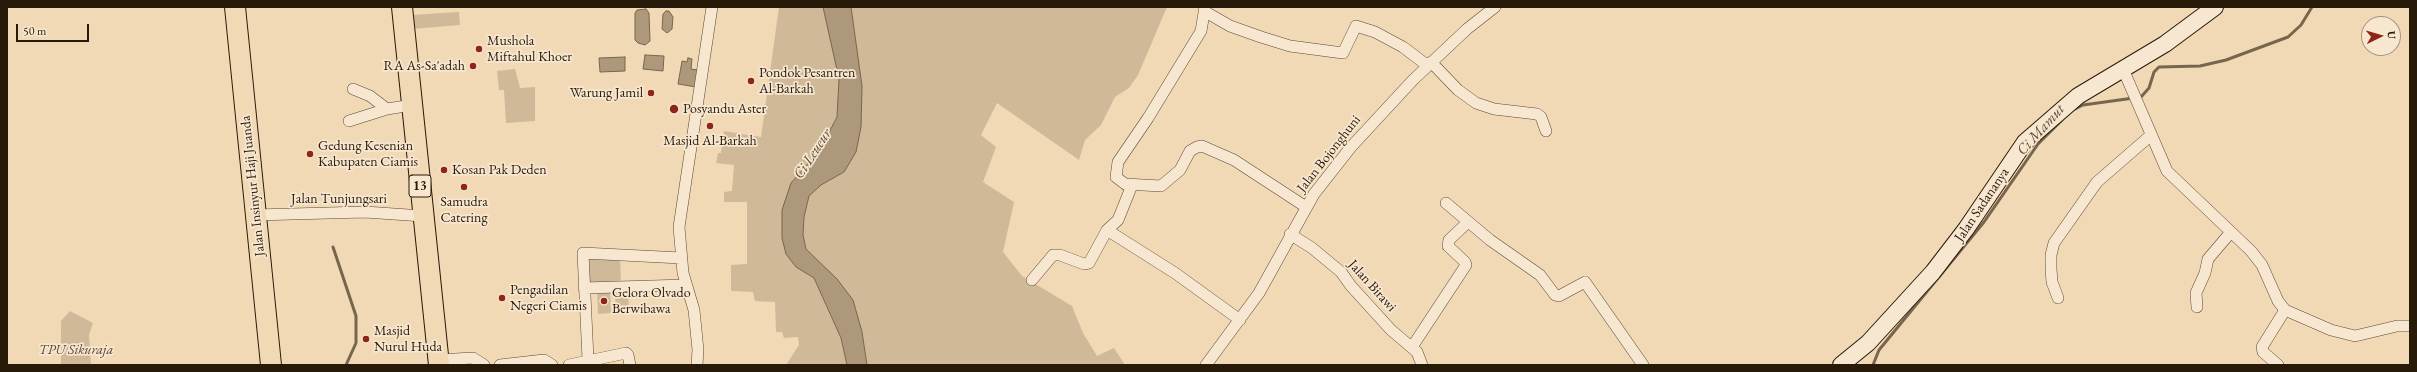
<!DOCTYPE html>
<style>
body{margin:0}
#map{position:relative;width:2417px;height:372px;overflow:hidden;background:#f2d9b6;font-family:"EB Garamond",serif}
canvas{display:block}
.frame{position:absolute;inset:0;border:8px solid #271a08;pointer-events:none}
.north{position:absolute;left:2361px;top:16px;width:40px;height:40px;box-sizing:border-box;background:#f7e6d0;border:1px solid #a49480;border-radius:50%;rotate:85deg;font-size:11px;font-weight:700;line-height:16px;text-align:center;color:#271a08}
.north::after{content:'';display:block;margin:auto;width:14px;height:18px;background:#8f2418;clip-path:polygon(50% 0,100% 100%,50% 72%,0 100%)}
.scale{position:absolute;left:16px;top:24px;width:73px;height:18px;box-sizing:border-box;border:2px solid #271a08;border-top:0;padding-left:5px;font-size:12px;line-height:14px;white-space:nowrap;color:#271a08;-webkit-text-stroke:3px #f7e6d0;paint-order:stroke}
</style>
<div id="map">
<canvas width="2417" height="372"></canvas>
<div class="frame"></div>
<div class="north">U</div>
<div class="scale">50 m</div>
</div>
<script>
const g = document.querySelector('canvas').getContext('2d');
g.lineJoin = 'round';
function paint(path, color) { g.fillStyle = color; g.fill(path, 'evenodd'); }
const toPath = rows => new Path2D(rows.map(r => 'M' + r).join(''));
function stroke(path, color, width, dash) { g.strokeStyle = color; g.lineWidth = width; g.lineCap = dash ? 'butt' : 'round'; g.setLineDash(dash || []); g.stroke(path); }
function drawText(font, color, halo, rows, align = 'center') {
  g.font = font + ' "EB Garamond",serif'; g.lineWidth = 3.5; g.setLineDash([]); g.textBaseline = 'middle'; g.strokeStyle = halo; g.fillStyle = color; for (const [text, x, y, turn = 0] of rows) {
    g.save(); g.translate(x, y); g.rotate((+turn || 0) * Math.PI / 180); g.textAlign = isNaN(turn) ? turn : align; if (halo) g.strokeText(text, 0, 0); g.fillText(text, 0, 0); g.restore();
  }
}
paint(toPath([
 [779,7,823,7,830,34,839,79,837,117,820,150,791,183,796,267,814,278,841,338,847,365,786,365,799,345,798,337,784,338,782,332,776,332,775,302,755,301,753,292,731,291,731,265,747,264,747,202,724,202,724,192,732,191,734,165,716,163,718,153,721,153,724,131,761,137],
 [851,7,1167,7,1138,75,1129,88,1115,97,1101,125,1085,140,1079,160,997,103,981,135,996,147,983,182,1014,202,1003,252,1022,276,1072,306,1083,333,1097,356,1114,348,1125,365,867,365,862,332,819,262,806,249,803,235,804,217,809,196,821,185,844,172,853,30],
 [459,12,460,25,412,29,411,15],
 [515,69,520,88,535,87,535,121,506,123,504,90,499,90,497,71],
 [620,256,621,284,589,285,587,257],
 [628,288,629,313,616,313,615,289],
 [597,289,610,289,611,313,598,314],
 [70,311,93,323,89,335,91,365,61,365,61,321]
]), '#cfb998');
const water = toPath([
 [823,7,851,7,862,86,861,127,856,152,844,172,821,185,809,196,804,217,803,235,806,249,837,279,853,300,862,332,867,365,847,365,841,338,814,278,796,267,786,254,782,238,782,210,791,183,820,150,837,117,839,79,823,7],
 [646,9,649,13,650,41,645,45,638,43,635,40,635,13,637,10,646,9],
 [666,11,669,11,673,17,672,29,667,33,662,29,663,14,666,11],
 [645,55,664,56,663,71,643,69,645,55],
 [625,57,625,71,600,72,599,58,625,57],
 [688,58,692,59,691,69,698,70,696,87,678,84,682,61,687,62,688,58]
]);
paint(water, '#ad987b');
stroke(water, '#77664d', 1);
stroke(toPath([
 [2075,109,2083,105,2141,97,2149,88,2154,72,2159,67,2200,66,2226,60,2288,37,2301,25,2312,7],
 [333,247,356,316,356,343,346,365],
 [1873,365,1879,350,1984,222,2038,144,2062,120]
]), '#77664d', 3);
const street = toPath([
 [1205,7,1201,31,1148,118,1118,162,1116,177,1125,184,1161,186,1180,170,1190,151,1197,147,1202,146,1234,160,1306,207],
 [1204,11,1230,26,1261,37,1290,46,1343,53,1356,26,1375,32,1403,47,1428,66],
 [1431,62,1458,90,1476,103,1494,109,1537,114,1541,117,1546,131],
 [2123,69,2167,171,2251,251,2262,265,2278,301,2285,310,2331,330,2355,336,2397,326,2410,326],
 [353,89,370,96,387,109],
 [349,121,387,109,412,105],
 [1446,203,1490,240,1540,275,1555,295,1559,296,1585,282,1643,365],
 [255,215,365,212,423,216],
 [1107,230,1175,273,1240,320],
 [1290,234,1312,248,1341,272,1351,286,1391,330,1417,352,1422,365],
 [1032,280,1053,255,1060,255,1084,264,1089,263,1107,230,1118,220,1132,185],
 [584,288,686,285],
 [2058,298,2052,282,2051,269,2051,255,2054,243,2097,182,2150,136],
 [2197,307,2196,293,2205,273,2208,259,2231,232],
 [1412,347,1466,265,1465,262,1448,246,1449,240,1468,222],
 [588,359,583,253,681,258],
 [438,360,473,358,484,365],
 [500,365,544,360,552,365],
 [569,365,626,353,628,355,630,365],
 [697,365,698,350,694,310,683,273,679,227,712,7],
 [1206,365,1259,293,1314,194,1351,147,1413,80,1467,29,1495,7],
 [2278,365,2263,352,2262,347,2285,310]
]);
const secondary = toPath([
 [1841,365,1868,343,1933,272,1966,229,2025,142,2078,96,2165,44,2215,7]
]);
const highway = toPath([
 [235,7,271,365],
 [402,7,439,365]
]);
stroke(street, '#5a4a34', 12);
stroke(secondary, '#271a08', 18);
stroke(highway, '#271a08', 22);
stroke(street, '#f7e6d0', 11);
stroke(secondary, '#f7e6d0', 16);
stroke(highway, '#f2d9b6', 20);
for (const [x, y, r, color] of [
 [479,49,4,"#8f2418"],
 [473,66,4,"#8f2418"],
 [751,81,4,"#8f2418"],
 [651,93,4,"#8f2418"],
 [674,109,5,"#8f2418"],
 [710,126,4,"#8f2418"],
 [310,154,4,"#8f2418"],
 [444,170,4,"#8f2418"],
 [464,187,4,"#8f2418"],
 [502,298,4,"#8f2418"],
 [604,301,4,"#8f2418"],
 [366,339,4,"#8f2418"]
]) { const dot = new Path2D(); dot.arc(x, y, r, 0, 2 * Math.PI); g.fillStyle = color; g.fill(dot); stroke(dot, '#f7e6d0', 1.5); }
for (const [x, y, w] of [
 [420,186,22]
]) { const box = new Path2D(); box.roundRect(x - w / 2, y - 11, w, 22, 3); g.fillStyle = '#f7e6d0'; g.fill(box); stroke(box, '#271a08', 1); }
drawText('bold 13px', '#271a08', null, [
 ["13",420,186]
]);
drawText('14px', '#271a08', '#f7e6d0', [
 ["Mushola",487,41],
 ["Miftahul Khoer",487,57],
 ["RA As-Sa'adah",465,66,"right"],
 ["Pondok Pesantren",759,73],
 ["Al-Barkah",759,89],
 ["Warung Jamil",643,93,"right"],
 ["Posyandu Aster",683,109],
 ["Masjid Al-Barkah",710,141,"center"],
 ["Gedung Kesenian",318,146],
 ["Kabupaten Ciamis",318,162],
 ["Kosan Pak Deden",452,170],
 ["Samudra",464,202,"center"],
 ["Catering",464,218,"center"],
 ["Pengadilan",510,290],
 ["Negeri Ciamis",510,306],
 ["Gelora Olvado",612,293],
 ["Berwibawa",612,309],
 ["Masjid",374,331],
 ["Nurul Huda",374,347]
], 'left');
drawText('14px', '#271a08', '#f7e6d0', [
 ["Jalan Bojonghuni",1329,154,-52],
 ["Jalan Insinyur Haji Juanda",253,186,-96],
 ["Jalan Tunjungsari",339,199],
 ["Jalan Sadananya",1982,205,-56],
 ["Jalan Birawi",1372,286,48]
]);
drawText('italic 14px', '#594a33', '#f7e6d0', [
 ["TPU Sikuraja",76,350]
]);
drawText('italic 15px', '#5d4c36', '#f7e6d0', [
 ["Ci Mamut",2041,130,-48],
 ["Ci Leueur",813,154,-57]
]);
</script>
